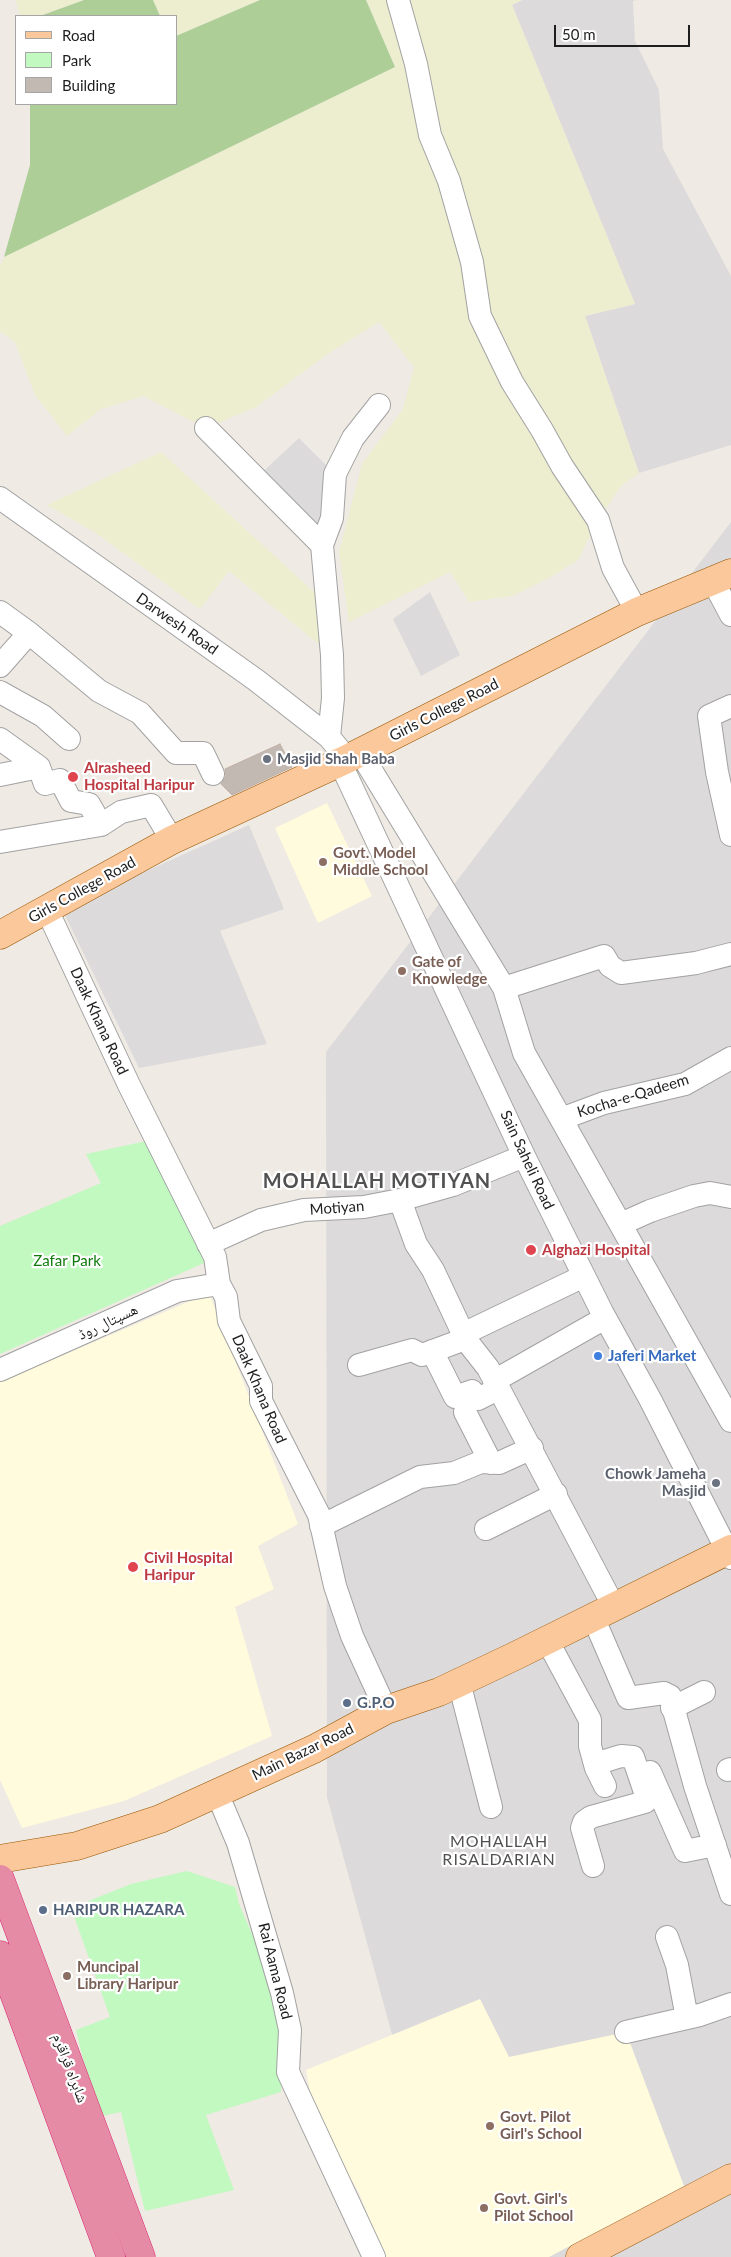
<!DOCTYPE html>
<meta charset="utf-8">
<style>
body{margin:0}
#map{position:relative;width:731px;height:2257px;overflow:hidden;background:#efeae3;font-family:Lato,sans-serif}
canvas{display:block}
.legend{position:absolute;left:15px;top:15px;width:162px;height:90px;box-sizing:border-box;background:#fff;border:1px solid #a5a5a5;margin:0;padding:6px 9px;list-style:none;font-size:15px;color:#1e1e1e}
.legend li{display:flex;align-items:center;gap:10px;height:25px}
.legend b{width:25px;border:1px solid #a5a5a5}
.scale{position:absolute;left:554px;top:25px;width:136px;height:22px;box-sizing:border-box;border:2px solid #1e1e1e;border-top:0;padding-left:6px;font-size:15px;line-height:18px;white-space:nowrap;color:#1e1e1e;-webkit-text-stroke:4px #fff;paint-order:stroke}
</style>
<div id="map">
<canvas width="731" height="2257"></canvas>
<ul class="legend">
<li><b style="height:6px;background:#fbc89c"></b>Road</li>
<li><b style="height:14px;background:#c1f9c0"></b>Park</li>
<li><b style="height:14px;background:#c3b9b3"></b>Building</li>
</ul>
<div class="scale">50 m</div>
</div>
<script>
const g = document.querySelector('canvas').getContext('2d');
g.lineJoin = 'round';
function paint(path, color) { g.fillStyle = color; g.fill(path, 'evenodd'); }
const toPath = rows => new Path2D(rows.map(r => 'M' + r).join(''));
function stroke(path, color, width, dash) { g.strokeStyle = color; g.lineWidth = width; g.lineCap = dash ? 'butt' : 'round'; g.setLineDash(dash || []); g.stroke(path); }
function drawText(font, color, halo, rows, align = 'center') {
  g.font = font + ' Lato,"Noto Naskh Arabic",sans-serif'; g.lineWidth = 4.5; g.setLineDash([]); g.textBaseline = 'middle'; g.strokeStyle = halo; g.fillStyle = color; for (const [text, x, y, turn = 0] of rows) {
    g.save(); g.translate(x, y); g.rotate((+turn || 0) * Math.PI / 180); g.textAlign = isNaN(turn) ? turn : align; if (halo) g.strokeText(text, 0, 0); g.fillText(text, 0, 0); g.restore();
  }
}
paint(toPath([
 [522,0,637,0,633,1,635,41,659,90,663,149,731,276,731,445,639,473,585,316,635,304,512,5],
 [299,438,335,474,322,545,256,478],
 [731,522,731,2257,453,2257,327,1797,326,1052],
 [430,592,460,655,421,676,393,619],
 [249,825,284,909,220,931,267,1044,139,1068,62,909]
]), '#dcdadb');
paint(toPath([
 [327,803,372,896,318,923,275,828],
 [209,1293,298,1524,258,1546,274,1589,235,1607,272,1736,124,1801,22,1828,0,1780,0,1382],
 [480,1999,509,2057,626,2032,684,2186,549,2257,385,2257,359,2193,315,2119,306,2070]
]), '#fffbdc');
paint(toPath([
 [16,0,83,0,40,16,20,16],
 [153,0,260,0,176,36,176,16,160,16],
 [366,0,522,0,512,5,635,304,585,316,639,473,621,486,598,520,578,560,549,578,512,596,469,602,450,572,349,622,339,552,362,464,403,409,414,367,379,322,326,355,256,407,206,428,143,396,101,409,67,436,35,395,15,342,0,331,0,266,4,257,395,67],
 [161,452,325,602,332,655,229,571,200,609,96,533,47,505]
]), '#ededcf');
paint(toPath([
 [84,0,153,0,160,16,40,16],
 [260,0,366,0,395,67,4,257,30,165,30,104,176,104,176,36]
]), '#aece98');
paint(toPath([
 [156,1139,213,1259,0,1354,0,1226,101,1183,86,1154],
 [187,1871,235,1887,239,1904,260,1952,282,2040,281,2092,206,2115,234,2190,145,2211,121,2112,97,2117,76,2030,110,2017,71,1908,131,1884]
]), '#c1f9c0');
const building = toPath([
 [280,744,292,767,232,795,221,784,226,776,225,769,280,744]
]);
paint(building, '#c3b9b3');
stroke(building, '#c0afa6', 1);
const minor = toPath([
 [398,0,416,64,430,135,449,181,472,262,480,316,512,382,542,430,562,466,598,520,613,568,637,612],
 [206,428,322,545],
 [0,498,256,680,329,737,347,759],
 [713,581,731,615],
 [0,612,29,633,99,691,140,713,176,753,203,753,213,774],
 [0,666,29,633],
 [0,692,43,716,69,739],
 [731,706,709,716,717,772,731,835],
 [329,737,333,698,332,655,322,545,332,518,335,474,353,438,379,405],
 [0,739,39,767,45,784,60,780,71,801,89,804,101,825],
 [360,752,504,988,524,1053,731,1421],
 [340,762,524,1156,602,1312,650,1399,731,1558],
 [0,775,39,767],
 [0,842,101,825,121,812,151,805,172,840],
 [47,910,129,1085,215,1257,219,1284,226,1297,229,1321,261,1386,261,1401,319,1515,335,1586,352,1636,386,1710],
 [504,988,604,956,610,966,621,973,696,963,731,954],
 [561,1119,604,1103,685,1084,731,1058],
 [400,1200,416,1244,433,1270,466,1340,488,1368,614,1607],
 [621,1224,650,1211,694,1196,710,1193,731,1197],
 [208,1244,261,1220,304,1210,364,1207,400,1200,453,1185,524,1156],
 [432,1351,455,1397,472,1391,478,1399,498,1389],
 [359,1365,412,1350,422,1355,457,1342,463,1334,584,1276],
 [0,1370,177,1291,219,1284],
 [494,1381,605,1318],
 [465,1412,491,1463],
 [321,1526,420,1477,454,1473,481,1462,499,1463,532,1448],
 [486,1529,556,1494],
 [593,1617,628,1698,664,1693,670,1696,695,1786,731,1894],
 [547,1640,590,1720,590,1746,596,1768,605,1786],
 [459,1682,491,1807],
 [672,1708,704,1692],
 [728,1770,731,1769],
 [650,1772,685,1851,715,1845],
 [217,1793,238,1843,282,1993,290,2030,288,2072,374,2257],
 [593,1866,582,1828,584,1822,591,1817,645,1802,646,1795,633,1757,621,1756,595,1764],
 [667,1937,677,1965,687,2018],
 [626,2032,700,2015,731,2004]
]);
const major = toPath([
 [0,935,172,840,347,759,637,612,731,573],
 [0,1859,77,1846,160,1819,314,1749,386,1710,439,1692,515,1656,731,1549],
 [580,2257,731,2178]
]);
const highway = toPath([
 [0,1879,141,2257],
 [0,1955,111,2257]
]);
stroke(minor, '#a2a2a2', 24);
stroke(major, '#965501', 29);
stroke(highway, '#d82575', 29);
stroke(minor, '#fff', 22);
stroke(major, '#fbc89c', 28);
stroke(highway, '#e68ba5', 28);
for (const [x, y, r, color] of [
 [267,759,5,"#6b7280"],
 [73,777,6,"#e0444e"],
 [323,862,5,"#8d6e63"],
 [402,971,5,"#8d6e63"],
 [531,1250,6,"#e0444e"],
 [598,1356,5,"#3f7fe0"],
 [716,1483,5,"#6b7280"],
 [133,1567,6,"#e0444e"],
 [347,1703,5,"#5c6f8a"],
 [43,1910,5,"#5c6f8a"],
 [67,1976,5,"#8d6e63"],
 [490,2126,5,"#8d6e63"],
 [484,2208,5,"#8d6e63"]
]) { const dot = new Path2D(); dot.arc(x, y, r, 0, 2 * Math.PI); g.fillStyle = color; g.fill(dot); stroke(dot, '#fff', 2); }
drawText('15px', '#1e1e1e', '#fff', [
 ["Darwesh Road",177,624,35],
 ["Girls College Road",444,710,-27],
 ["Girls College Road",82,890,-29],
 ["Daak Khana Road",99,1021,65],
 ["Kocha-e-Qadeem",633,1096,-17],
 ["Sain Saheli Road",527,1160,65],
 ["Motiyan",337,1208,-4],
 ["ھسپتال روڈ",108,1322,-25],
 ["Daak Khana Road",259,1389,67],
 ["Main Bazar Road",303,1752,-26],
 ["Rai Aama Road",275,1971,76],
 ["شاہراہ قراقرم",70,2068,69]
]);
drawText('bold 15px', '#5b616d', '#fff', [
 ["Masjid Shah Baba",277,759],
 ["Chowk Jameha",706,1474,"right"],
 ["Masjid",706,1491,"right"]
], 'left');
drawText('bold 15px', '#be3a42', '#fff', [
 ["Alrasheed",84,768],
 ["Hospital Haripur",84,785],
 ["Alghazi Hospital",542,1250],
 ["Civil Hospital",144,1558],
 ["Haripur",144,1575]
], 'left');
drawText('bold 15px', '#785e54', '#fff', [
 ["Govt. Model",333,853],
 ["Middle School",333,870],
 ["Gate of",412,962],
 ["Knowledge",412,979],
 ["Muncipal",77,1967],
 ["Library Haripur",77,1984],
 ["Govt. Pilot",500,2117],
 ["Girl's School",500,2134],
 ["Govt. Girl's",494,2199],
 ["Pilot School",494,2216]
], 'left');
drawText('15px', '#0e7b0c', '#fff', [
 ["Zafar Park",67,1261]
]);
drawText('bold 15px', '#366cbe', '#fff', [
 ["Jaferi Market",608,1356]
], 'left');
drawText('bold 15px', '#4e5e75', '#fff', [
 ["G.P.O",357,1703],
 ["HARIPUR HAZARA",53,1910]
], 'left');
g.letterSpacing = '1px';
drawText('16px', '#515151', '#fff', [
 ["MOHALLAH",499,1842],
 ["RISALDARIAN",499,1860]
]);
g.letterSpacing = '0px';
g.letterSpacing = '1px';
drawText('bold 20px', '#515151', '#fff', [
 ["MOHALLAH MOTIYAN",377,1182]
]);
g.letterSpacing = '0px';
</script>
